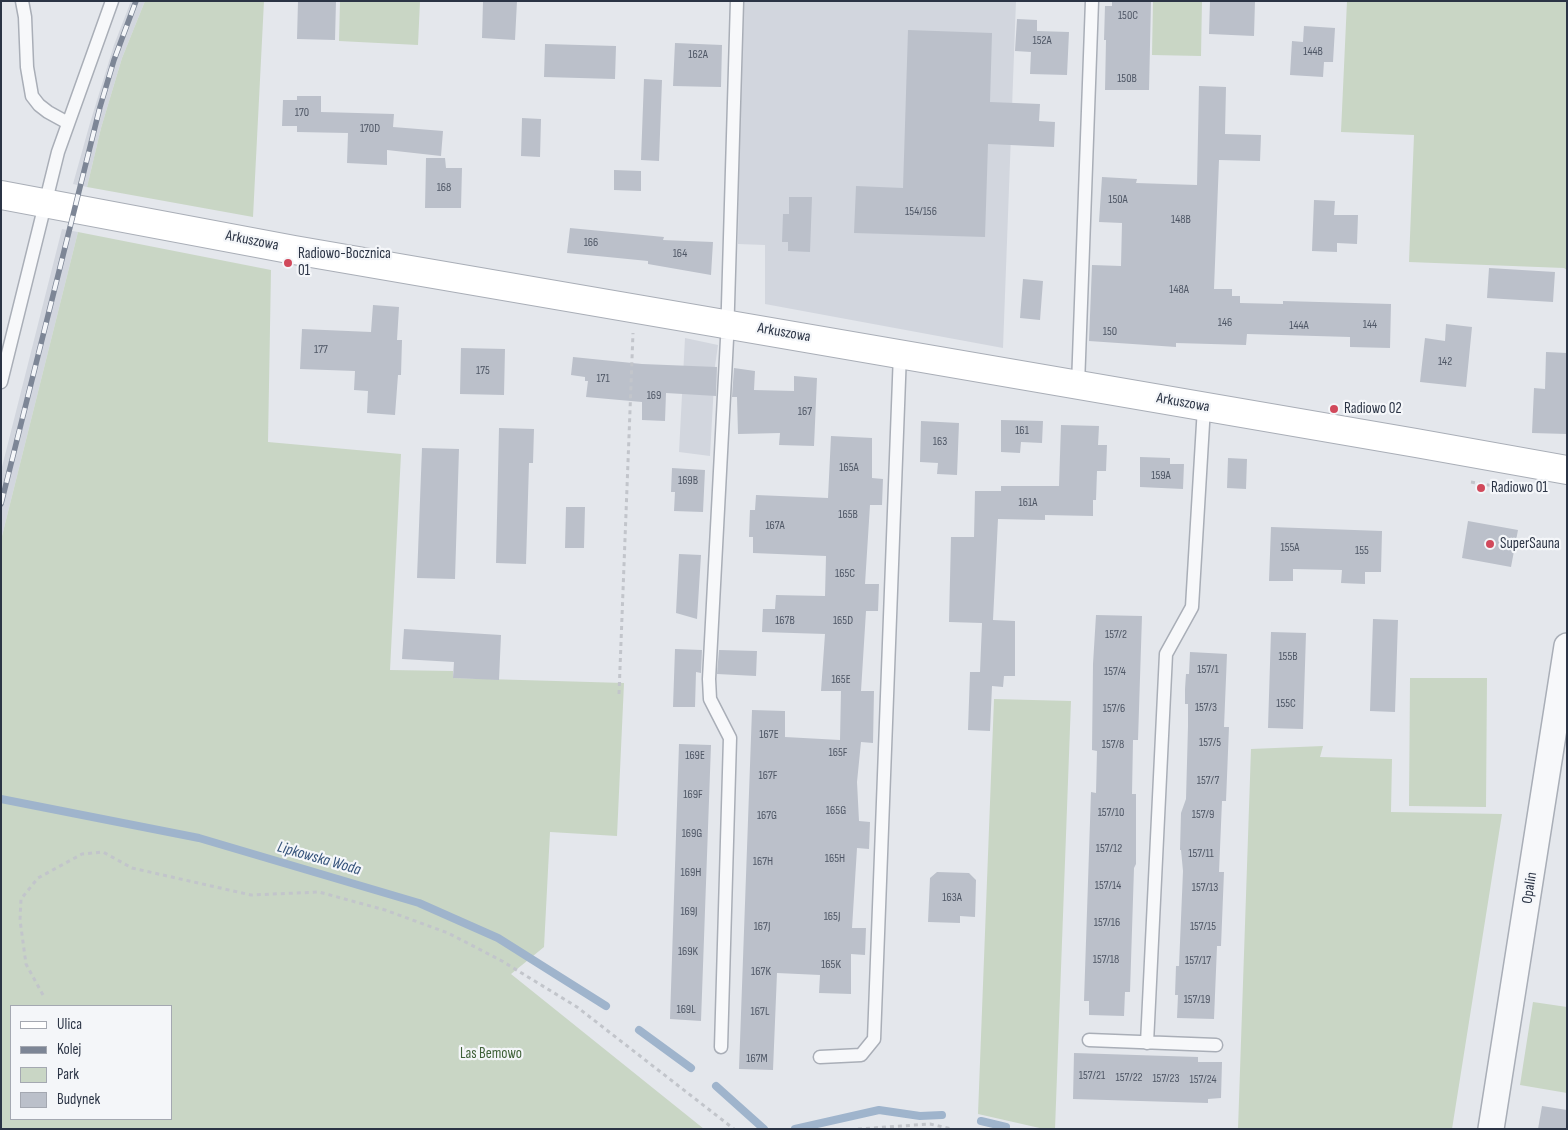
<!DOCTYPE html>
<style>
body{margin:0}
#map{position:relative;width:1568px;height:1130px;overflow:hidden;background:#e4e7ec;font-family:"Sofia Sans Condensed",sans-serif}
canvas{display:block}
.frame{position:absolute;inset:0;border:2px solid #2b3445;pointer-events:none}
.legend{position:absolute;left:10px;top:1005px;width:162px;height:115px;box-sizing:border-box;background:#f4f6f9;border:1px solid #a4a8b1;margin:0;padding:6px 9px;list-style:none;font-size:15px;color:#2b3445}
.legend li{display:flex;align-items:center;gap:10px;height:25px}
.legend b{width:25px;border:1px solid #a4a8b1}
</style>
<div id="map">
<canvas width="1568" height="1130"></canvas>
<div class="frame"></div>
<ul class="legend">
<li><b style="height:6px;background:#fff"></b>Ulica</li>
<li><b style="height:6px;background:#7d8696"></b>Kolej</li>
<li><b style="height:14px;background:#c9d6c5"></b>Park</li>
<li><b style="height:14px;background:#bbc0ca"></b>Budynek</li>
</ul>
</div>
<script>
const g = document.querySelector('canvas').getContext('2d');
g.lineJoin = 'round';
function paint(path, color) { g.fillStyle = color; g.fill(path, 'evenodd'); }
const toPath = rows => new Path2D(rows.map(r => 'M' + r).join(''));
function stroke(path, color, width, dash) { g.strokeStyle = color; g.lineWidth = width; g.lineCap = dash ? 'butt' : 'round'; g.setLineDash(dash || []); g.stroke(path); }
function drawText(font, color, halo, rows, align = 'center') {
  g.font = font + ' "Sofia Sans Condensed",sans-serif'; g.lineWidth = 4.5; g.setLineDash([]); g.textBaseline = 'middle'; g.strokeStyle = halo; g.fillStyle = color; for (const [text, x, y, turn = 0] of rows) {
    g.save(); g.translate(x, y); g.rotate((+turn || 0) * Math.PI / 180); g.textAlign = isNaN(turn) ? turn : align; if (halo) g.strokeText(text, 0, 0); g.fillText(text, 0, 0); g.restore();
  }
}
paint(toPath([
 [131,1,145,1,122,58,101,128,87,187,73,184,90,123,114,45],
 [741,1,1016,1,1003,348,765,304,765,245,738,244],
 [62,229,78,232,1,540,1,471],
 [685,338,718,345,715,366,710,456,679,452]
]), '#d2d6de');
paint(toPath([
 [145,1,264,1,253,217,87,187,101,128,122,58],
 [340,1,420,1,418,45,339,41],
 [1153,1,1202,1,1201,56,1152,55],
 [1347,1,1567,1,1567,270,1564,268,1409,262,1414,135,1341,132],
 [78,232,271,270,268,442,401,454,390,670,453,671,453,678,624,683,617,836,550,832,544,947,511,974,704,1129,1,1129,1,540],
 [11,1006,171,1006,171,1119,11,1119],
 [1410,678,1487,678,1486,807,1409,806],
 [994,699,1071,701,1055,1129,1044,1129,978,1114],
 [1323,746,1320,757,1392,759,1391,812,1502,814,1452,1129,1238,1129,1251,749],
 [1533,1002,1567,1007,1567,1093,1520,1085]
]), '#c9d6c5');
stroke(toPath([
 [1,799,199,838,419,903,498,938,606,1006],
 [639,1030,691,1068],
 [716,1086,764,1129],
 [981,1121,1006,1127],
 [795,1129,879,1110,920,1116,942,1115]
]), '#9fb4cc', 8);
paint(toPath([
 [298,1,336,1,335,40,297,39],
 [483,1,517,1,515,40,482,38],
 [1112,1,1151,1,1149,90,1105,90,1106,40,1104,40,1105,6,1112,6],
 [1210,1,1255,1,1254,36,1209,34],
 [1017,19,1037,20,1037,31,1069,32,1067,75,1030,74,1031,52,1015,51],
 [1304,26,1335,28,1333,62,1324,62,1323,77,1290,75,1292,41,1303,42],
 [908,30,992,33,990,102,1040,104,1039,121,1055,122,1054,147,988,144,985,237,854,233,856,186,903,188],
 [675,43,722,45,721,87,673,86],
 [545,44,616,46,615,79,544,77],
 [644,79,662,80,659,161,641,160],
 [1199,86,1226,87,1225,134,1261,135,1260,161,1219,160,1214,289,1232,289,1232,296,1240,296,1240,303,1283,304,1283,301,1391,304,1390,348,1350,347,1350,337,1247,334,1246,345,1176,343,1176,347,1089,341,1092,265,1121,266,1122,223,1099,222,1102,177,1137,179,1136,183,1197,185],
 [297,96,321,96,321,112,394,114,393,127,443,131,441,156,387,150,387,165,347,163,348,133,297,132,297,126,282,126,283,100,297,100],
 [522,118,541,119,540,157,521,156],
 [426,158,445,158,446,168,462,168,461,208,425,208],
 [614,170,641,171,641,191,614,190],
 [789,197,812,197,810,252,788,251,788,242,782,242,783,214,789,214],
 [1314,200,1335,201,1334,215,1358,215,1357,244,1337,243,1337,252,1312,251],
 [570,228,664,237,663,240,713,242,711,275,648,264,648,261,567,253],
 [1489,268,1555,272,1553,302,1487,298],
 [1023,279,1043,281,1040,320,1020,318],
 [373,305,399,307,397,340,402,340,401,375,398,375,395,415,367,413,368,391,354,390,355,371,300,369,302,329,371,332],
 [1446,324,1472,327,1466,387,1420,382,1425,338,1445,341],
 [461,348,505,349,504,395,460,394],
 [1546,352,1567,353,1567,434,1532,433,1534,388,1545,389],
 [573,357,642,364,717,367,716,396,666,393,665,421,642,420,642,402,586,397,588,381,585,381,585,377,571,375],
 [734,368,755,371,754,390,794,391,794,376,817,378,814,446,779,445,780,433,738,434,737,397,732,397],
 [1001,420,1043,421,1042,443,1021,442,1020,453,1001,452],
 [921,421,959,423,957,475,937,474,938,463,920,462],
 [1061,425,1099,426,1098,445,1107,445,1106,471,1097,471,1096,500,1093,500,1093,516,1045,515,1045,520,998,519,993,620,1015,621,1015,676,1004,676,1003,687,992,686,990,731,968,730,970,672,980,672,982,623,949,622,951,537,974,537,975,491,1001,491,1001,486,1059,486],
 [499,428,534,429,533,463,529,463,526,564,496,563],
 [831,436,872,438,872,478,883,479,882,505,870,505,865,584,879,584,878,611,866,611,861,691,874,691,873,743,861,742,857,782,859,821,870,822,869,849,857,848,852,928,866,928,865,955,851,954,851,994,819,993,820,975,777,973,773,1070,739,1069,752,710,785,711,785,737,840,740,841,691,821,691,825,634,762,632,763,609,775,609,776,595,825,596,826,556,753,553,753,537,749,537,750,510,755,510,756,495,828,498],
 [422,448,459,449,455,579,417,578],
 [1140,457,1170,458,1170,464,1184,464,1183,489,1140,487],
 [1228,458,1247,459,1246,489,1227,488],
 [672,468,705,470,703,512,674,511,675,492,671,492],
 [566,507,585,507,584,548,565,548],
 [1468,521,1518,530,1511,567,1462,558],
 [1271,527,1382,531,1381,572,1365,572,1365,584,1341,583,1342,570,1293,569,1293,581,1269,581],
 [679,554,701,555,697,619,676,613],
 [1096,615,1142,616,1138,740,1133,740,1132,794,1136,794,1136,864,1134,868,1130,992,1125,992,1124,1016,1089,1015,1089,1001,1084,1001,1091,792,1096,793,1097,751,1092,750,1093,664],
 [1373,619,1398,620,1395,712,1370,711],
 [404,629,501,635,499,680,453,678,454,662,402,659],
 [1271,632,1306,633,1303,729,1268,728],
 [675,649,702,650,701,673,696,672,695,707,673,707],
 [719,650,757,651,756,676,717,674],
 [1190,652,1227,654,1224,727,1229,727,1226,801,1222,801,1219,872,1224,872,1221,946,1217,946,1214,1019,1177,1018,1178,995,1175,995,1176,966,1179,966,1183,871,1181,850,1180,850,1181,813,1186,799,1188,726,1188,704,1185,704,1185,689,1186,674,1189,674],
 [679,744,711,745,701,1021,670,1019],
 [937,872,969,873,976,880,975,917,960,916,960,923,928,922,930,878],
 [1074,1053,1198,1057,1198,1062,1222,1062,1221,1098,1208,1099,1208,1103,1073,1099],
 [1542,1106,1567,1110,1567,1129,1538,1129]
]), '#bbc0ca');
const service = toPath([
 [22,1,25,17,27,67,32,96,39,105,48,112,68,123],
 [1,382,58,152,112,1],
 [1078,385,1092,1],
 [1089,1040,1216,1045],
 [1147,1043,1166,654,1192,607,1204,407],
 [721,1047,730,738,710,699,709,679,727,339,737,1],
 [820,1057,861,1055,874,1039,900,353]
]);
const minor = toPath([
 [1491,1129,1567,646]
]);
const secondary = toPath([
 [1,195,294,250,1416,443,1567,470]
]);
stroke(service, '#a9aeb7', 15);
stroke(minor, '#a9aeb7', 28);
stroke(secondary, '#a9aeb7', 30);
stroke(toPath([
 [1471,482,1512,489],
 [619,694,633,333],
 [43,995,26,964,20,920,21,899,38,878,82,854,103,852,132,868,251,895,319,892,385,910,448,933,502,961,577,1007,734,1129],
 [858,1129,930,1124,952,1129]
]), '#c2c5cb', 3, [4, 4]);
stroke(service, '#f7f8fa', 12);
stroke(minor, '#f7f8fa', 25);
stroke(secondary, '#fff', 28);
const rail = toPath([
 [1,504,100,107,114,60,136,1]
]);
stroke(rail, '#7d8696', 5.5);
stroke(rail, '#f4f6f9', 4, [11]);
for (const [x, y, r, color] of [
 [288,263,5,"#d1495b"],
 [1334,409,5,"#d1495b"],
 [1481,488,5,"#d1495b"],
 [1490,544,5,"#d1495b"]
]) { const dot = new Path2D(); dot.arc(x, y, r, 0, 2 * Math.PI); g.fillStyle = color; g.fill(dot); stroke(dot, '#f4f6f9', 2); }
drawText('12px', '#4f5766', null, [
 ["150C",1128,16],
 ["152A",1042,41],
 ["144B",1313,52],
 ["162A",698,55],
 ["150B",1127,79],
 ["170",302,113],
 ["170D",370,129],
 ["168",444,188],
 ["150A",1118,200],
 ["154/156",921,212],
 ["148B",1181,220],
 ["166",591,243],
 ["164",680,254],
 ["148A",1179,290],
 ["146",1225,323],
 ["144",1370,325],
 ["144A",1299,326],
 ["150",1110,332],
 ["177",321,350],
 ["142",1445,362],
 ["175",483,371],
 ["171",603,379],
 ["169",654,396],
 ["167",805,412],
 ["161",1022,431],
 ["163",940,442],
 ["165A",849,468],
 ["159A",1161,476],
 ["169B",688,481],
 ["161A",1028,503],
 ["165B",848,515],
 ["167A",775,526],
 ["155A",1290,548],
 ["155",1362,551],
 ["165C",845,574],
 ["167B",785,621],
 ["165D",843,621],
 ["157/2",1116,635],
 ["155B",1288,657],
 ["157/1",1208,670],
 ["157/4",1115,672],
 ["165E",841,680],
 ["155C",1286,704],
 ["157/3",1206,708],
 ["157/6",1114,709],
 ["167E",769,735],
 ["157/5",1210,743],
 ["157/8",1113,745],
 ["165F",838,753],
 ["169E",695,756],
 ["167F",768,776],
 ["157/7",1208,781],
 ["169F",693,795],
 ["165G",836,811],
 ["157/10",1111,813],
 ["157/9",1203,815],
 ["167G",767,816],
 ["169G",692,834],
 ["157/12",1109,849],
 ["157/11",1201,854],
 ["165H",835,859],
 ["167H",763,862],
 ["169H",691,873],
 ["157/14",1108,886],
 ["157/13",1205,888],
 ["163A",952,898],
 ["169J",689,912],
 ["165J",832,917],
 ["157/16",1107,923],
 ["167J",762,927],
 ["157/15",1203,927],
 ["169K",688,952],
 ["157/18",1106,960],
 ["157/17",1198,961],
 ["165K",831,965],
 ["167K",761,972],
 ["157/19",1197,1000],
 ["169L",686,1010],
 ["167L",760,1012],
 ["167M",757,1059],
 ["157/21",1092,1076],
 ["157/22",1129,1078],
 ["157/23",1166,1079],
 ["157/24",1203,1080]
]);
drawText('15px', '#2b3445', '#f4f6f9', [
 ["Arkuszowa",252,241,11],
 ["Arkuszowa",784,333,10],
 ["Arkuszowa",1183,403,10],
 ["Opalin",1530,888,-81]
]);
drawText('15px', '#2b3445', '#f4f6f9', [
 ["Radiowo-Bocznica",298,254],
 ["01",298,271],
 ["Radiowo 02",1344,409],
 ["Radiowo 01",1491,488],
 ["SuperSauna",1500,544]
], 'left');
drawText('15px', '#3f6138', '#f4f6f9', [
 ["Las Bemowo",491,1054]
]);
drawText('italic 16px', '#34527a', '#f4f6f9', [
 ["Lipkowska Woda",319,859,16]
]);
</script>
